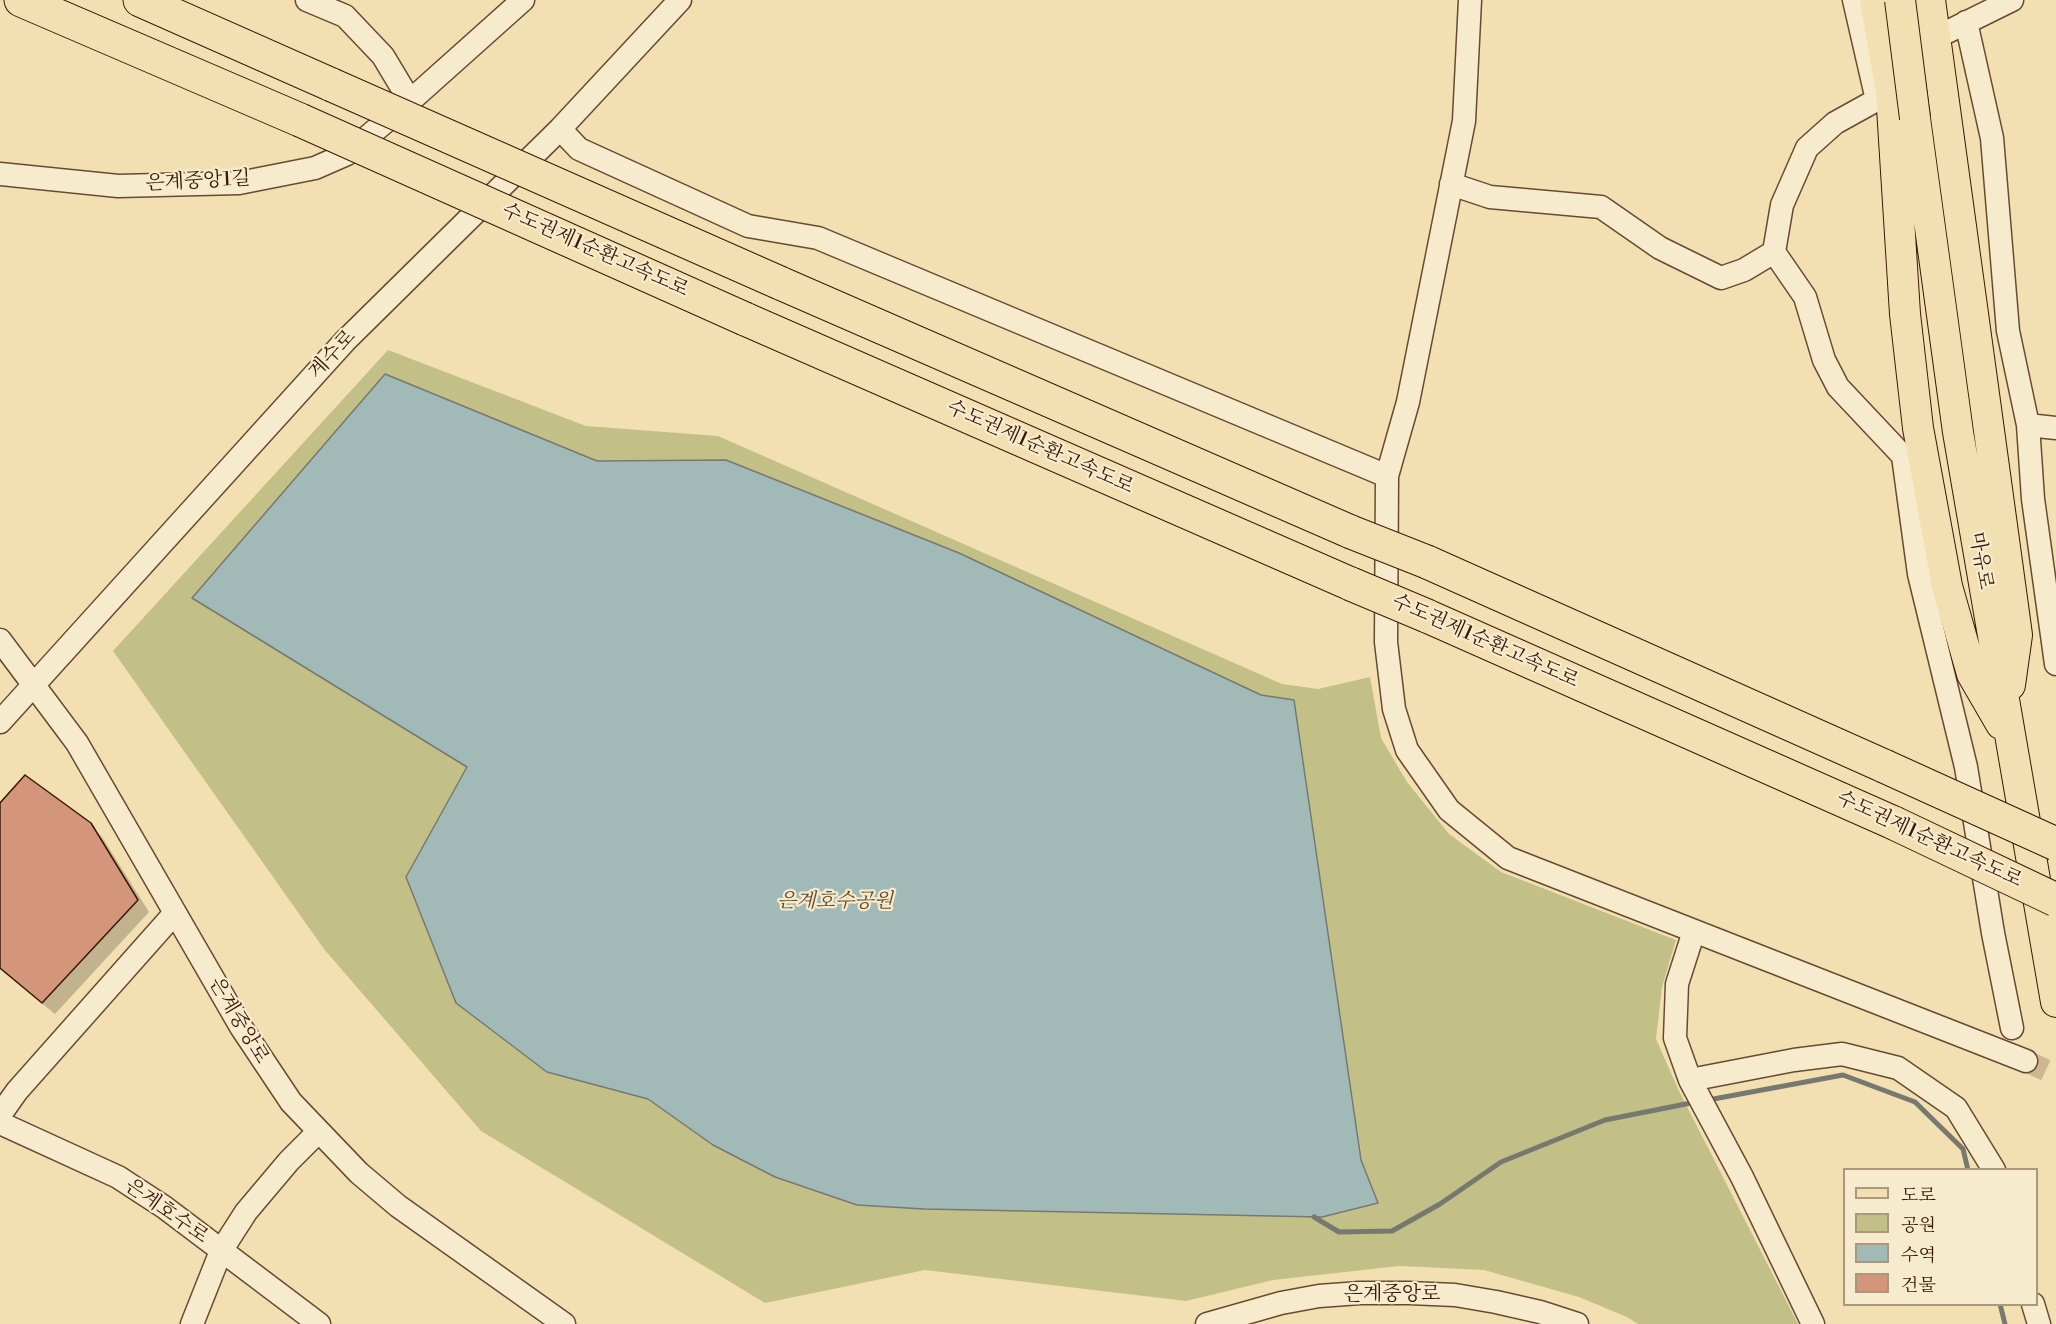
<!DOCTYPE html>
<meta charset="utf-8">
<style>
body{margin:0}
#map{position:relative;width:2056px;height:1324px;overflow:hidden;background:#f3e0b2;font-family:"Libre Bodoni","Noto Serif KR",serif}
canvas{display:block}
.legend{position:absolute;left:1843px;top:1168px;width:195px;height:138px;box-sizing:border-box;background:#f7ebcd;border:2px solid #ab977e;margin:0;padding:8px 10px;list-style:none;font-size:18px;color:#391807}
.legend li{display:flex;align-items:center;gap:12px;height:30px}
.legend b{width:30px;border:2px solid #ab977e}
</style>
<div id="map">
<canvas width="2056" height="1324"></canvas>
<ul class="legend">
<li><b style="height:8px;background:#f3e0b2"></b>도로</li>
<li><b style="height:16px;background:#c2c087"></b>공원</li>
<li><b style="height:16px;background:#a1bab8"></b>수역</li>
<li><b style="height:16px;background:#d4967a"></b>건물</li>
</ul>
</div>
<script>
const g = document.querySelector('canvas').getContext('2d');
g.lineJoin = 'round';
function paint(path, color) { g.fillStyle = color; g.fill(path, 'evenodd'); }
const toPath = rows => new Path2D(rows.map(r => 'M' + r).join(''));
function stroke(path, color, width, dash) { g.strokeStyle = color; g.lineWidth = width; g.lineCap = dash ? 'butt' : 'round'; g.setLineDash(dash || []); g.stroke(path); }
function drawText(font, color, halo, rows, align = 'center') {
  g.font = font + ' "Libre Bodoni","Noto Serif KR",serif'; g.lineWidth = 4.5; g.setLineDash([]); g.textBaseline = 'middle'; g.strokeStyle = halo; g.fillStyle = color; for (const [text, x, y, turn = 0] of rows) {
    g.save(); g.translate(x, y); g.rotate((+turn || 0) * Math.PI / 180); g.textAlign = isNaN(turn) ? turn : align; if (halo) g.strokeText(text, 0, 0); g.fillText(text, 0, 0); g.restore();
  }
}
paint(toPath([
 [388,350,586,426,718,436,1282,684,1318,689,1370,677,1381,738,1407,782,1449,834,1501,872,1676,940,1662,987,1656,1039,1679,1091,1798,1324,1638,1324,1627,1317,1579,1297,1484,1270,1399,1266,1273,1280,1186,1301,925,1270,765,1303,481,1131,324,949,113,651]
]), '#c2c087');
const water = toPath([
 [385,374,597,461,726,460,959,553,1261,695,1294,700,1361,1160,1378,1203,1322,1217,924,1209,857,1205,775,1177,713,1145,648,1099,547,1072,456,1003,406,877,467,767,192,598,385,374]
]);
paint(water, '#a1bab8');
stroke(water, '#777971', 1.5);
paint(toPath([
 [0,805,90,825,102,837,149,912,55,1014,0,969]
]), '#0003');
stroke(toPath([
 [1708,1100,1843,1075,1915,1102,1963,1149,1968,1170],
 [1314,1217,1339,1232,1392,1231,1440,1204,1501,1162,1605,1120,1696,1102],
 [2000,1304,2005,1324]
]), '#777971', 5);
const building = toPath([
 [25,775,91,823,138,900,42,1003,0,968,0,803,25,775]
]);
paint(building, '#d4967a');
stroke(building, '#391807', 1.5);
stroke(toPath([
 [2026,1061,2056,1075]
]), '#ceb890', 22, [22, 11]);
const minor = toPath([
 [307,0,345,16,383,56,410,101,523,0],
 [1470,0,1464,121,1408,402,1387,476,1386,642,1394,709,1407,750,1449,810,1508,858,2026,1061],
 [1854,0,1877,100],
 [1966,22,1992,138,2008,331,2028,425,2033,499,2056,664],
 [1927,48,1935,38,2012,0],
 [560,129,579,149,748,226,818,238,1387,476],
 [0,174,118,186,239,183,315,168,347,154,410,101],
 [1451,184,1490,197,1601,207,1660,248,1721,278,1744,270,1774,252,1782,205,1807,148,1835,123,1891,92,1900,81],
 [1774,252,1805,297,1824,360,1838,387,1903,456,1919,574,1966,767,1993,933,2012,1028],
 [2028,425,2056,428],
 [0,640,77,743,241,1027,291,1102,359,1173,398,1206,564,1324],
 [0,722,345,341,560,129,680,0],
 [1694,931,1677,984,1675,1038,1690,1080,1742,1177,1813,1324],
 [1690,1080,1794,1060,1842,1054,1898,1068,1956,1108,1994,1170],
 [0,1115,17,1091,174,914],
 [0,1123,118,1177,164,1207,319,1324],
 [2033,1304,2039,1324],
 [192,1324,221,1251,246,1212,289,1161,318,1132],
 [1207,1324,1281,1303,1319,1296,1360,1293,1409,1293,1455,1295,1496,1302,1540,1312,1577,1324]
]);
const major = toPath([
 [1875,0,1891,92,1905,314,1918,428,1947,586,1972,674,2001,724],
 [1930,0,2017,635,2010,685],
 [1915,118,1958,432,2056,1002]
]);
const highway = toPath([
 [21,0,300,120],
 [140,0,332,85],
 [780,283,1351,532],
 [745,319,1351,584],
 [1427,562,1884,766],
 [1427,616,1894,823]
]);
stroke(minor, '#684a32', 25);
stroke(major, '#391807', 32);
stroke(highway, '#391807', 35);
stroke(minor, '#f7ebcd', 22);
stroke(major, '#f3e0b2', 30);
stroke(highway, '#f3e0b2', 33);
const majorBridge = toPath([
 [1900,0,1915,118]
]);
const highwayBridge = toPath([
 [332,85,780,283],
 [300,120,745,319],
 [1351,532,1427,562],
 [1351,584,1427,616],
 [1884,766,2056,844],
 [1894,823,2056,900]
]);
stroke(majorBridge, '#391807', 32, []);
stroke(highwayBridge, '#391807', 35, []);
stroke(majorBridge, '#f3e0b2', 30);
stroke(highwayBridge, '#f3e0b2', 33);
drawText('20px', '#391807', '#f7ebcd', [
 ["은계중앙1길",198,182,-3],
 ["수도권제1순환고속도로",595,251,24],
 ["계수로",333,355,-47],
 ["수도권제1순환고속도로",1040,448,24],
 ["마유로",1980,561,80],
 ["수도권제1순환고속도로",1485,642,24],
 ["수도권제1순환고속도로",1929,840,25],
 ["은계중앙로",238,1021,59],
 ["은계호수로",166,1212,35],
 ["은계중앙로",1392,1295]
]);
drawText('italic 20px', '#624a2d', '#f7ebcd', [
 ["은계호수공원",835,902]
]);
</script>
